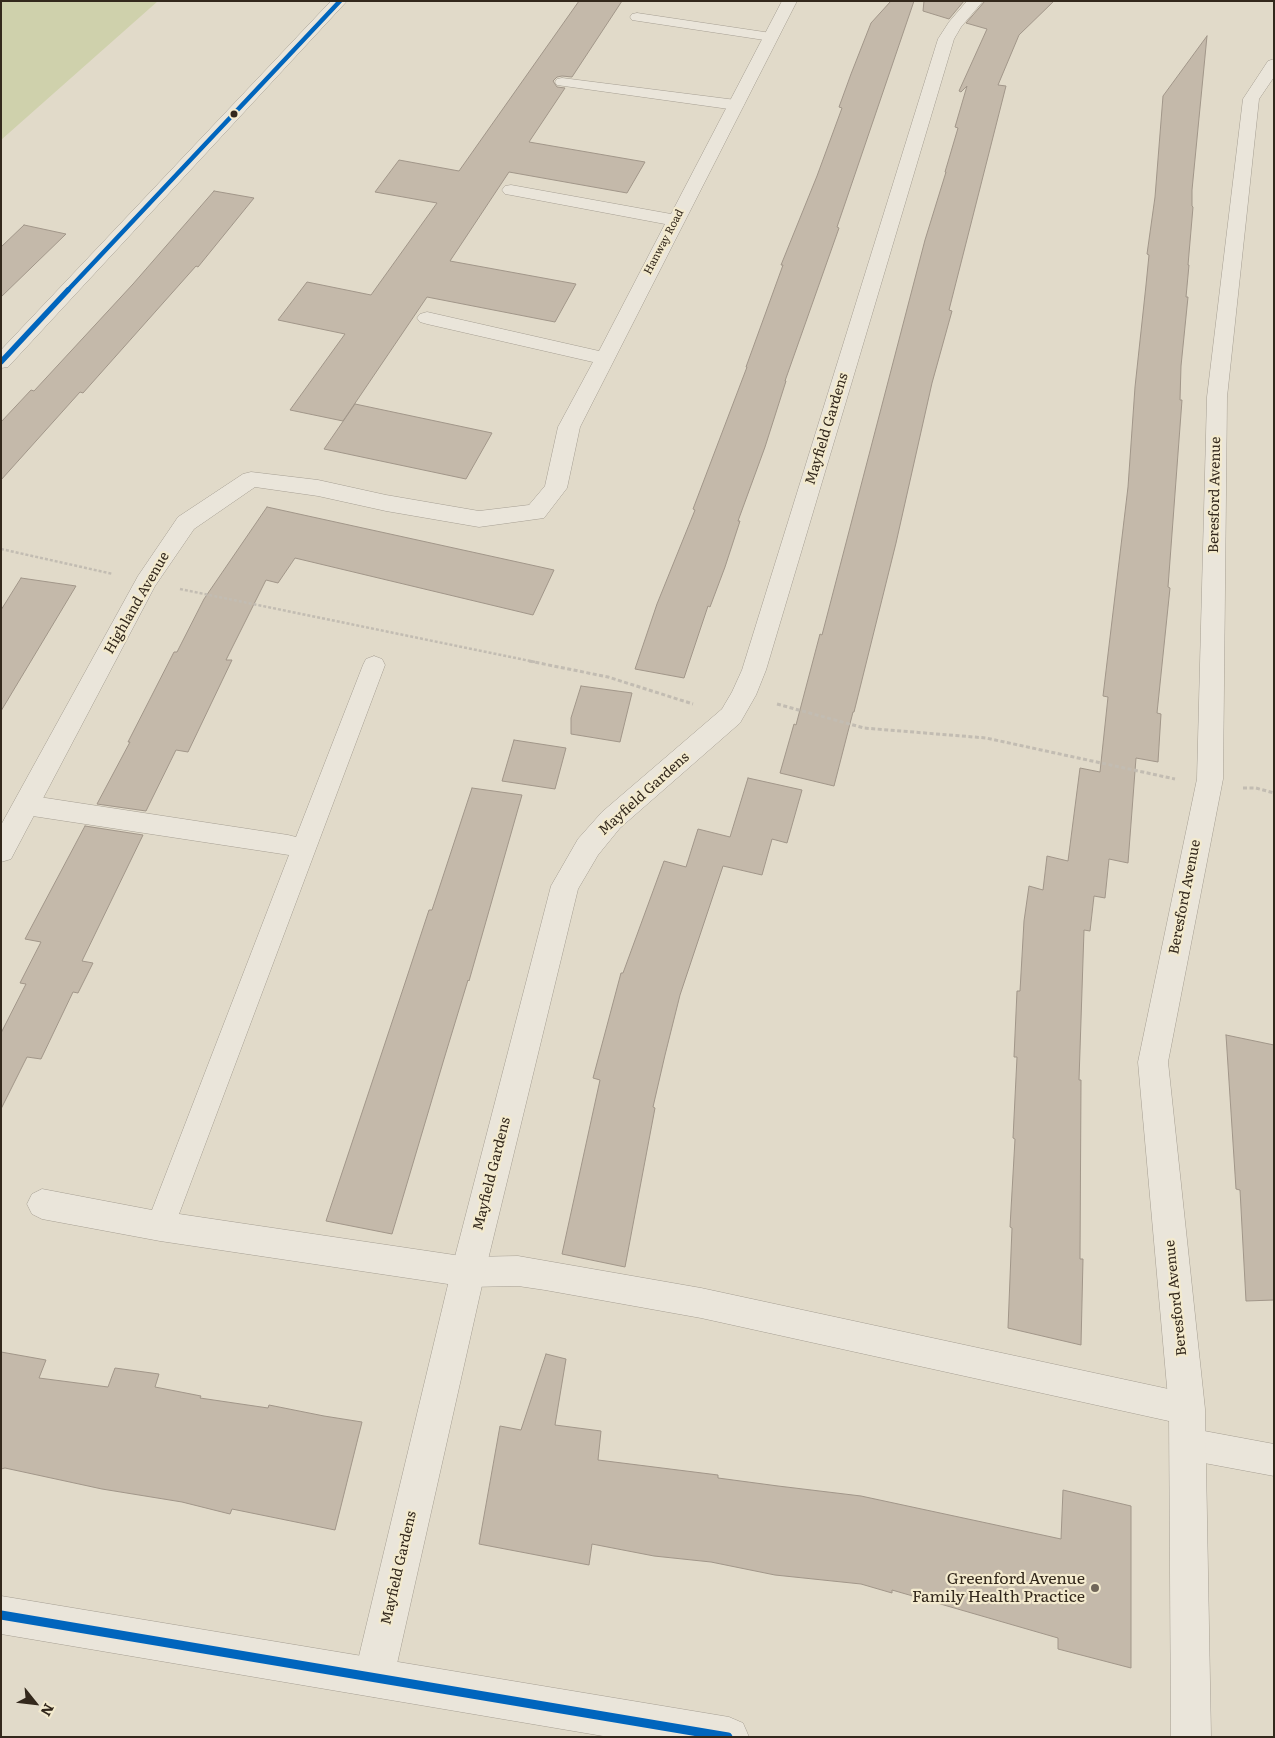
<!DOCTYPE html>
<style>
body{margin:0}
#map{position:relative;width:1275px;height:1738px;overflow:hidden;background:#e1dac9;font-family:Literata,serif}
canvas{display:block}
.frame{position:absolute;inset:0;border:2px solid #33281c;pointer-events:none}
.north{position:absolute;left:10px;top:1678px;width:50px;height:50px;-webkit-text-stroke:4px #f3eace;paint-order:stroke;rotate:119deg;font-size:14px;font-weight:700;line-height:20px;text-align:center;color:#33281c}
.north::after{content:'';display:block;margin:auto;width:18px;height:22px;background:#33281c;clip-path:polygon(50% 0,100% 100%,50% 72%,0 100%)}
</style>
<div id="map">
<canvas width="1275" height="1738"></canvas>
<div class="frame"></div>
<div class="north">N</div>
</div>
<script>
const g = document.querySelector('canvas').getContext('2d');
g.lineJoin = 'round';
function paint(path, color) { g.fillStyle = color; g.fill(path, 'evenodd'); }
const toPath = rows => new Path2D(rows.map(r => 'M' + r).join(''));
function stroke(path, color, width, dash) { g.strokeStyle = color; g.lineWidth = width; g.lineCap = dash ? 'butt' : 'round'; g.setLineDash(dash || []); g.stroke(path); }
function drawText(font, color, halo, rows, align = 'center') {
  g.font = font + ' Literata,serif'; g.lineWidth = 4.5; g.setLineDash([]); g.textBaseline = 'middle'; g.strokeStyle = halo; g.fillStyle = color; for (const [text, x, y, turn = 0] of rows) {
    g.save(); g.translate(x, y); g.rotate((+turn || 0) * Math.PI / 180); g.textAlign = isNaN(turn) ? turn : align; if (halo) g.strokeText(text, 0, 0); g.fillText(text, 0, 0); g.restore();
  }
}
paint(toPath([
 [1,1,158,1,1,140]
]), '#cfd1ac');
const building = toPath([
 [579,1,622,1,572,77,562,76,557,77,553,81,557,87,565,88,529,142,645,162,627,193,509,172,450,261,576,284,555,322,427,297,343,421,290,410,345,334,278,320,307,282,371,295,437,203,375,192,399,160,459,171,579,1],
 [891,1,914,1,837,227,839,228,785,381,786,381,765,447,738,521,740,521,725,567,710,607,708,606,684,678,635,669,657,604,695,510,693,509,747,367,746,367,783,265,781,265,817,176,842,108,839,107,851,74,871,23,891,1],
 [924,1,964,1,949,19,923,11,924,1],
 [985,1,1054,1,1019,35,998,85,1006,86,949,310,952,311,932,383,896,543,854,712,853,712,834,786,780,773,794,724,796,725,820,634,822,635,925,240,946,172,945,172,958,128,955,127,967,86,961,92,959,91,987,29,966,23,985,1],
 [1207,36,1192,190,1192,206,1193,207,1188,265,1189,265,1186,297,1188,297,1181,366,1180,400,1182,400,1168,587,1170,588,1157,713,1161,714,1158,762,1136,758,1128,863,1109,859,1105,898,1094,896,1090,931,1084,930,1079,1080,1081,1080,1080,1259,1083,1259,1081,1345,1008,1328,1012,1228,1010,1227,1015,1139,1013,1138,1017,1057,1014,1057,1017,991,1020,991,1024,921,1029,886,1043,890,1047,856,1068,861,1080,768,1100,772,1108,697,1103,696,1128,487,1135,387,1146,285,1149,255,1147,254,1155,197,1163,96,1207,36],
 [214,191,254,198,198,267,196,266,83,393,80,392,1,480,1,422,31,390,34,391,133,284,214,191],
 [24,225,66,234,1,297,1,247,24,225],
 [355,404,492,433,466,479,324,449,355,404],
 [267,507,554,570,533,615,295,558,278,583,266,580,226,660,232,660,188,752,176,750,146,811,97,804,130,742,128,742,174,652,177,652,204,599,267,507],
 [21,578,76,586,1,711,1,610,21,578],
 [581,686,632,693,620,742,571,734,571,718,581,686],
 [514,740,566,748,555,789,502,781,514,740],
 [748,778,802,790,787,843,772,839,762,875,723,866,680,995,665,1055,653,1107,655,1108,625,1267,562,1254,600,1080,593,1078,621,973,623,973,664,861,686,867,698,829,730,837,748,778],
 [472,788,522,795,469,981,468,980,444,1059,392,1234,326,1221,405,983,429,910,432,910,472,788],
 [85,826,143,835,82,961,93,963,78,993,73,992,41,1059,27,1057,1,1109,1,1033,26,984,20,983,41,942,25,939,85,826],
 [1226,1035,1274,1045,1274,1300,1246,1301,1240,1190,1236,1189,1226,1035],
 [1,1352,46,1360,39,1378,108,1387,115,1368,159,1374,155,1387,201,1396,200,1398,268,1408,269,1405,324,1416,362,1422,335,1530,232,1509,230,1514,182,1502,102,1489,5,1468,1,1469,1,1352],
 [546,1354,566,1359,555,1425,601,1431,598,1460,718,1475,718,1478,778,1486,861,1496,1061,1539,1063,1490,1131,1506,1131,1668,1058,1649,1058,1638,892,1590,892,1593,861,1584,775,1575,711,1562,654,1556,592,1544,589,1565,479,1544,500,1426,521,1430,546,1354]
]);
paint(building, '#c4b9aa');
stroke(building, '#a19689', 1);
const service = toPath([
 [637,13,771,33,776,34,778,37,776,40,771,41,632,20,630,17,632,14,637,13],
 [562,78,736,100,741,102,744,105,741,108,736,110,557,85,555,82,557,79,562,78],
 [374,656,382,659,385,665,179,1214,468,1257,518,1256,701,1288,1187,1393,1198,1398,1203,1409,1198,1420,1187,1425,701,1318,545,1290,518,1286,468,1287,160,1241,42,1219,32,1214,27,1204,32,1194,42,1189,152,1210,289,855,26,815,17,812,14,805,17,798,26,795,288,835,296,837,363,665,366,659,374,656],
 [1188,1428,1274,1444,1274,1476,1188,1460,1177,1455,1172,1444,1177,1433,1188,1428]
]);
const minor = toPath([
 [331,1,347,1,8,367,1,368,1,350,331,1],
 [782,1,797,1,580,427,567,488,544,518,479,527,386,511,318,496,255,487,194,529,155,586,11,859,1,862,1,825,138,576,178,517,243,474,251,472,318,480,386,495,479,511,529,505,545,486,558,427,593,362,427,324,420,322,417,318,420,314,427,312,599,351,665,224,511,195,505,194,502,190,505,186,511,185,671,214,782,1],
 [967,1,983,1,961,27,954,39,766,670,756,695,740,723,620,828,598,855,578,889,485,1272,394,1677,388,1691,374,1697,360,1691,354,1677,451,1272,551,886,578,839,602,812,722,709,732,692,742,670,938,39,949,22,967,1],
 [1274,59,1274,77,1259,99,1227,397,1223,779,1168,1062,1205,1409,1211,1737,1171,1737,1169,1409,1138,1062,1197,779,1207,397,1243,99,1268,61,1274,59]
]);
const tertiary = toPath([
 [1,1596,729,1717,743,1723,749,1737,609,1737,1,1634,1,1596]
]);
stroke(service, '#a69f93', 1);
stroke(minor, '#a69f93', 1);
stroke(tertiary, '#a69f93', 1);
stroke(toPath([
 [1,549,113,574],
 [180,589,535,662]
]), '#c2bcb2', 2.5, [3, 2]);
stroke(toPath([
 [529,661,608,677,693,704],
 [777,704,864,728,986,738,1175,779],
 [1243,788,1256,788,1274,793]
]), '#c2bcb2', 3, [4, 2.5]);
paint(service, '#eae5da');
paint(minor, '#eae5da');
paint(tertiary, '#eae5da');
stroke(toPath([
 [67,291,340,1]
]), '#0065bd', 4.5);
stroke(toPath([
 [1,362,68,290]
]), '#0065bd', 5.5);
stroke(toPath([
 [1,1615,728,1737]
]), '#0065bd', 9);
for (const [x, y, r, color] of [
 [234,114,4.5,"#33281c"],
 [1095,1588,5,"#706659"]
]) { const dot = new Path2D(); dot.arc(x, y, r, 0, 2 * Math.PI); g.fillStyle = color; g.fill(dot); stroke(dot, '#f3eace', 2); }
drawText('11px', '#33281c', '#f3eace', [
 ["Hanway Road",664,242,-62]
]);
drawText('14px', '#33281c', '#f3eace', [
 ["Mayfield Gardens",827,429,-73],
 ["Beresford Avenue",1215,495,-89],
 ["Highland Avenue",137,603,-60],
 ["Mayfield Gardens",644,794,-42],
 ["Beresford Avenue",1185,897,-79],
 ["Mayfield Gardens",492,1174,-76],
 ["Beresford Avenue",1176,1298,-96],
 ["Mayfield Gardens",399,1568,-77]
]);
drawText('16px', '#33281c', '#f3eace', [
 ["Greenford Avenue",1085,1579],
 ["Family Health Practice",1085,1597]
], 'right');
</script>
